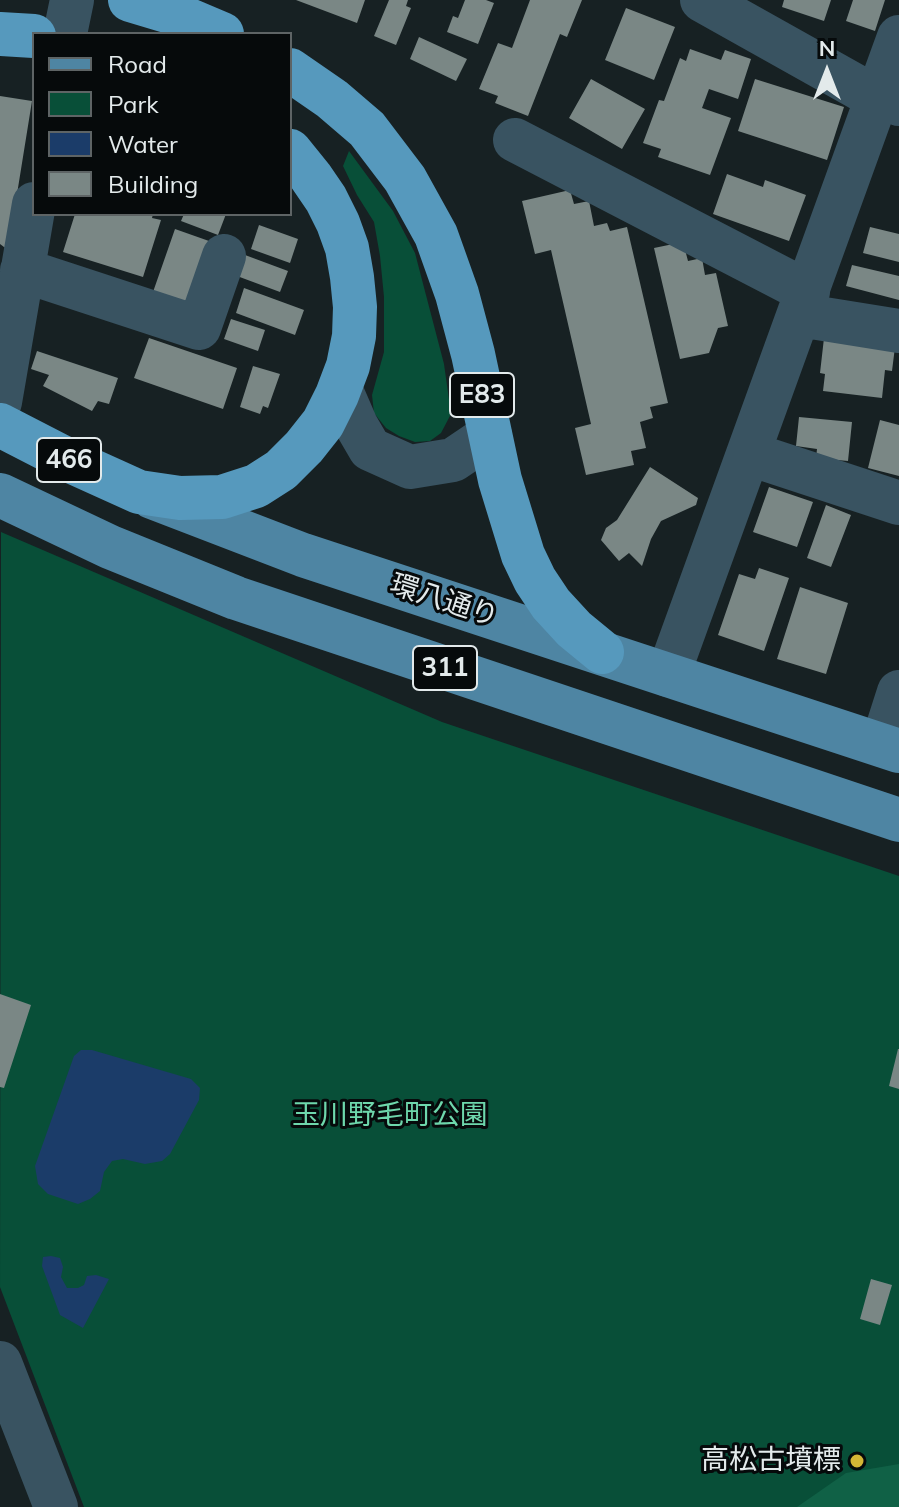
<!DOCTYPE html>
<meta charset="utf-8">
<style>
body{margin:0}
#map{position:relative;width:899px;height:1507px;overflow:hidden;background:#172123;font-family:Mulish,sans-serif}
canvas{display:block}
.legend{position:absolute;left:32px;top:32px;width:260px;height:184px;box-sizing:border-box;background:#060a0b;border:2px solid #5e6465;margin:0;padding:10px 14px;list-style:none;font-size:24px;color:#e3eaeb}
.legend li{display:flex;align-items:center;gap:16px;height:40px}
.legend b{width:40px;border:2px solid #5e6465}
.north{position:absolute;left:787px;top:32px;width:80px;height:80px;-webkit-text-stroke:6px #060a0b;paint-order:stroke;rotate:0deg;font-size:22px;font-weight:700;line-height:32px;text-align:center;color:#e3eaeb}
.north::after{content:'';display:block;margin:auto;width:28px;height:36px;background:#e3eaeb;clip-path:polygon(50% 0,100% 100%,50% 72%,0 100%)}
</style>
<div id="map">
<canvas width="899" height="1507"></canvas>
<ul class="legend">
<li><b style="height:10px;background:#4e85a3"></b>Road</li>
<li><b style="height:22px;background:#084f38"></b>Park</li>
<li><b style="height:22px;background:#1b3c69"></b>Water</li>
<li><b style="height:22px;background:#7a8785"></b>Building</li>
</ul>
<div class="north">N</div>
</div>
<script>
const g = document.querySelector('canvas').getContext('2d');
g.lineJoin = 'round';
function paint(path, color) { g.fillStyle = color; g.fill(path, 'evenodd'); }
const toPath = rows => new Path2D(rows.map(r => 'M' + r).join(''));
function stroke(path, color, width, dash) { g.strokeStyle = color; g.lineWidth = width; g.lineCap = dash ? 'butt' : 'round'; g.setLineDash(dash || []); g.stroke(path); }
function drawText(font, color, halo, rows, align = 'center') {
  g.font = font + ' Mulish,"Noto Sans JP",sans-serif'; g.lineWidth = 6; g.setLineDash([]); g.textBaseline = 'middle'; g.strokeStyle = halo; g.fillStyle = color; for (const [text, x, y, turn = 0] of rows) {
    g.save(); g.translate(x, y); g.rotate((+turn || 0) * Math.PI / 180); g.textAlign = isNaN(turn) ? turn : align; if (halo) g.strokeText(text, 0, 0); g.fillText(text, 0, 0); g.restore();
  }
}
paint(toPath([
 [349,151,393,211,415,253,444,364,451,414,441,433,430,441,415,442,399,436,386,428,374,413,372,395,384,352,384,297,380,256,374,222,357,195,343,166],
 [1,532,442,722,899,876,899,1507,84,1507,0,1287]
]), '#084f38');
paint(toPath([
 [899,1464,899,1507,797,1507,846,1473]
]), '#106146');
paint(toPath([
 [81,1050,92,1050,191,1079,200,1088,199,1100,170,1154,162,1161,145,1164,123,1159,112,1161,104,1172,100,1191,90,1199,78,1204,48,1194,38,1184,35,1166,74,1056],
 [51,1256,60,1258,63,1267,61,1277,67,1288,78,1288,84,1285,87,1276,96,1275,109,1279,83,1328,60,1315,42,1266,43,1257]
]), '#1b3c69');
paint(toPath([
 [296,0,365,0,357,23],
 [389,0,408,0,406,6,411,8,396,45,374,36],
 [465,0,486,0,494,3,478,44,447,32,453,16,458,18],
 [530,0,582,0,567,37,560,34,528,116,495,103,498,96,479,89,498,43,512,48],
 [784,0,831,0,824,21,782,7],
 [853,0,885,0,875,31,846,21],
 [626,8,675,27,654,80,605,60],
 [419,37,467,59,456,81,410,59],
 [690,49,721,60,725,50,751,59,738,99,709,89,702,108,731,118,710,175,658,157,661,149,643,143,659,100,664,101,680,58,686,61],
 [591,79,645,109,622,149,569,118],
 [755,79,844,107,827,160,738,131],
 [0,96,32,101,8,250,0,244],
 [727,174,763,187,765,180,806,195,789,241,713,214],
 [570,190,574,204,589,201,594,226,607,223,610,231,627,227,668,403,650,407,653,418,640,422,646,448,631,451,634,465,586,475,575,428,591,424,551,250,535,254,522,201],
 [75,214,153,214,152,218,161,220,143,277,63,252],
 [184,214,226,214,218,235,181,221],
 [259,225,298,239,290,263,251,249],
 [870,227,899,234,899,262,863,253],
 [175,229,209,241,187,304,153,292],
 [683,242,688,261,702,258,705,275,716,273,728,326,718,328,709,353,680,359,654,248],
 [245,255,288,271,280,292,237,276],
 [852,265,899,276,899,300,846,286],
 [244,288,304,310,295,335,236,313],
 [231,319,265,330,258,351,224,339],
 [149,338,237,368,223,409,134,378],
 [824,338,895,347,892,371,885,370,882,398,823,391,825,374,820,373],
 [37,351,118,378,109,404,98,401,92,411,43,386,49,375,31,369],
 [253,366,280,374,268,408,263,406,260,414,240,407],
 [799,417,852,422,848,461,816,458,817,449,796,446],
 [880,420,899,425,899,476,868,468],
 [650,467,698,498,696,505,661,521,651,539,642,566,629,553,619,561,601,540,606,528,617,520],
 [769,487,813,502,797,547,753,532],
 [826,505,851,515,831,567,807,558],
 [759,568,789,578,764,651,718,635,739,574,755,579],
 [800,587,848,603,826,674,777,659],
 [0,994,31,1005,4,1088,0,1087],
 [898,1049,899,1049,899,1089,889,1086],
 [871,1279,892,1285,880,1325,860,1319]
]), '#7a8785');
stroke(toPath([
 [702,0,859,88,899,104],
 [65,34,72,0],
 [515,140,808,292],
 [22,270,199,328,224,256],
 [799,315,899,331],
 [340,388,356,425,370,449,410,467,453,460,490,435],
 [0,402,34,204],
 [750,454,899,503],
 [668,675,899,37],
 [882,745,899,692],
 [0,1363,56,1507]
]), '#395361', 44);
stroke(toPath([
 [0,495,110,547,236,598,899,820],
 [152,497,303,555,899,751]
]), '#4e85a3', 44);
stroke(toPath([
 [130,0,170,12,222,34],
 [0,34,34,36],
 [290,70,332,99,367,129,405,179,436,235,457,294,473,354,500,480,523,555,535,580,551,604,574,629,602,652],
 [0,425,66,459,139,492,180,498,222,497,256,486,281,470,304,447,323,423,337,395,348,366,354,336,355,307,352,277,347,248,338,223,326,199,311,177,290,151]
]), '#5699bd', 44);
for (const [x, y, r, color] of [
 [857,1461,8,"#d4b635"]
]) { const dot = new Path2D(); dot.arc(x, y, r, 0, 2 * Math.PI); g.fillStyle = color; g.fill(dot); stroke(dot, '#060a0b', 3); }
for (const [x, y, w] of [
 [482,395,64],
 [69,460,64],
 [445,668,64]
]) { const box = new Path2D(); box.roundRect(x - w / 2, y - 22, w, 44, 6); g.fillStyle = '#060a0b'; g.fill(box); stroke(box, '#e3eaeb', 2); }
drawText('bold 26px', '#e3eaeb', null, [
 ["E83",482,395],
 ["466",69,460],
 ["311",445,668]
]);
drawText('28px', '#e3eaeb', '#060a0b', [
 ["環八通り",444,601,18]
]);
drawText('28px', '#6ed7ac', '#060a0b', [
 ["玉川野毛町公園",390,1116]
]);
drawText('28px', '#e3eaeb', '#060a0b', [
 ["高松古墳標",841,1461]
], 'right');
</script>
